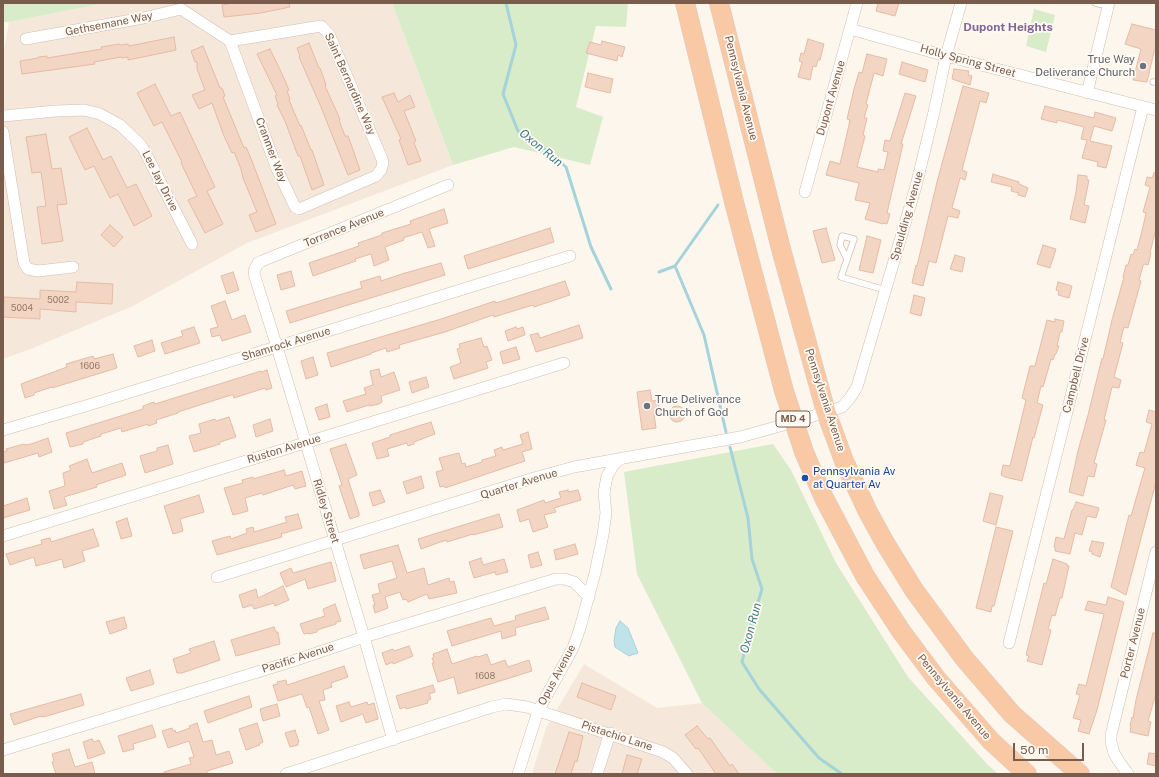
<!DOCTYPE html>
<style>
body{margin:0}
#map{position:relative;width:1159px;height:777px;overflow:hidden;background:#fdf6ec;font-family:"Public Sans",sans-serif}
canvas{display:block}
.frame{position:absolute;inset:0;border:4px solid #7a5c4d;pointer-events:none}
.scale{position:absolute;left:1013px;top:743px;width:71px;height:18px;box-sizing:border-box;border:2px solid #7a5c4d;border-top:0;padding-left:5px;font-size:12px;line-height:14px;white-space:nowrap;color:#7a5c4d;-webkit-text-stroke:3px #fffaf3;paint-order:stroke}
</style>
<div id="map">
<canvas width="1159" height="777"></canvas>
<div class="frame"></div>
<div class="scale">50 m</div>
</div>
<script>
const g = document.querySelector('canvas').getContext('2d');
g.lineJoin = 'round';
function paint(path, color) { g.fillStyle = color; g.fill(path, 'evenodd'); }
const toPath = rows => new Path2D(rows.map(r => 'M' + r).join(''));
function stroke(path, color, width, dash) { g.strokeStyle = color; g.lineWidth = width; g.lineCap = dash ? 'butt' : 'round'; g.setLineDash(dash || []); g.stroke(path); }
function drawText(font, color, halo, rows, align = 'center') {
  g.font = font + ' "Public Sans",sans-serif'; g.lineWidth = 3.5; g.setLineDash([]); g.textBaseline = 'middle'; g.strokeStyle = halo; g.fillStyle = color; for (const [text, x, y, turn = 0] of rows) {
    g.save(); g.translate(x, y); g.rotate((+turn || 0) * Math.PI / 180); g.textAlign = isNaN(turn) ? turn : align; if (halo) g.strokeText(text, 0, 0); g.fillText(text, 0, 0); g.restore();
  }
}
paint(toPath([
 [106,3,392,3,453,165,247,243,133,306,33,348,3,359,3,56,9,22],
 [584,664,657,708,702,703,777,774,532,774,546,728]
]), '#f5e8da');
paint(toPath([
 [3,3,106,3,9,22,3,22],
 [392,3,628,3,626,27,596,26,576,107,603,117,590,165,514,147,453,165],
 [1034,9,1055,15,1046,52,1026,46],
 [773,444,791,470,836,563,908,677,987,764,998,774,777,774,702,703,637,574,624,472]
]), '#d8ecc9');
const water = toPath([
 [620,621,628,628,638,653,629,656,615,647,614,641,616,628,620,621]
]);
paint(water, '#bfe3e8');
stroke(water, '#a5d3da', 1);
stroke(toPath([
 [506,3,516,45,503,94,518,131,549,152,566,167,591,247,611,289],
 [718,205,675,266,704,335,726,432],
 [659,272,675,266],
 [730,447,748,518,752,559,762,589,751,625,742,662,759,689,819,758,842,774]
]), '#a5d3da', 3);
const building = toPath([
 [232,3,289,3,290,7,261,13,224,17,222,5,232,3],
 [878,3,899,3,895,16,876,11,878,3],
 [1132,24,1156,30,1156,52,1154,52,1147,82,1133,80,1141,49,1125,44,1132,24],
 [174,37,176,50,167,52,128,60,128,57,122,58,121,57,94,62,95,64,22,74,20,61,38,58,38,57,47,56,47,58,102,49,101,47,119,44,120,45,128,44,129,46,174,37],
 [808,39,824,44,820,60,818,60,816,67,813,66,810,80,798,77,802,62,799,61,801,53,804,54,808,39],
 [602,41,625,47,622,57,618,55,617,61,586,53,590,42,601,45,602,41],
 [309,43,319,68,320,68,323,76,326,85,325,86,340,119,339,120,345,136,348,136,351,144,360,170,348,175,321,107,299,57,300,56,297,48,309,43],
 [203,46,220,88,222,88,225,96,223,97,244,148,246,147,250,156,276,224,256,232,249,215,257,212,243,178,241,169,234,152,232,153,224,136,212,103,199,109,192,95,205,90,197,69,197,62,195,62,191,51,203,46],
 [270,49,282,74,289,90,287,91,290,99,289,100,300,126,301,125,311,150,312,150,324,185,312,190,300,156,298,156,285,121,277,105,278,104,275,96,277,95,257,54,270,49],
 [867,54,887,59,883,76,874,73,866,104,868,105,864,118,867,118,863,135,865,136,857,167,878,172,878,169,884,170,888,152,883,151,885,140,890,141,905,93,916,96,901,144,903,144,887,213,890,214,887,224,883,223,883,224,865,219,870,203,855,200,859,183,826,175,830,161,840,164,848,129,850,120,847,119,854,89,859,72,862,73,867,54],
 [902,62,928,70,925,82,899,74,902,62],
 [954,69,969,71,968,75,972,76,970,85,952,79,954,69],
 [588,73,613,79,610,93,585,87,588,73],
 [155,84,171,116,180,112,215,187,207,191,223,224,205,233,188,200,197,196,181,163,182,162,162,122,154,126,137,93,155,84],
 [963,86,989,93,986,103,980,101,962,170,967,172,965,180,960,178,952,208,960,211,958,218,948,216,936,263,929,261,923,286,912,283,916,265,917,266,937,182,963,86],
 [394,93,398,102,410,95,415,107,404,111,416,141,414,142,414,143,421,161,408,165,399,140,401,139,382,97,394,93],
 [1045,106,1094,118,1095,112,1116,118,1112,131,1094,126,1090,141,1112,146,1106,168,1097,166,1098,162,1082,158,1087,140,1081,139,1084,127,1057,120,1057,123,1041,119,1045,106],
 [87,128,103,160,111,156,127,188,136,184,152,216,134,226,118,194,110,198,94,166,85,170,69,137,87,128],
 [46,134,52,169,61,168,67,204,57,205,63,241,42,244,37,207,46,206,41,172,32,173,26,137,46,134],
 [1154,173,1156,173,1156,228,1150,253,1151,253,1148,265,1144,264,1143,266,1139,280,1141,281,1128,328,1124,327,1120,342,1123,343,1114,377,1121,380,1119,388,1112,387,1104,420,1106,420,1094,463,1097,464,1094,477,1088,476,1083,496,1069,492,1078,451,1088,415,1102,358,1103,359,1112,320,1124,277,1123,277,1126,265,1128,265,1131,254,1133,255,1135,249,1137,250,1143,227,1146,213,1143,212,1150,187,1145,185,1147,177,1152,178,1154,173],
 [993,174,1019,182,1019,184,1028,188,1025,197,1018,195,1019,193,1011,191,1012,187,991,182,993,174],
 [1078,175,1087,176,1087,180,1089,180,1084,205,1089,206,1085,223,1070,219,1076,192,1078,175],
 [444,209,448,223,429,229,435,246,428,248,422,232,403,238,404,240,385,247,389,260,374,266,371,254,355,259,356,261,313,276,309,263,359,246,358,243,382,235,382,233,411,224,410,221,444,209],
 [110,225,123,237,114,247,101,235,110,225],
 [550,228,554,242,468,269,464,256,550,228],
 [826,228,835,260,822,263,813,231,826,228],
 [867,236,881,240,873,273,859,270,867,236],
 [1043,245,1056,249,1050,268,1037,264,1043,245],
 [955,255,965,258,962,272,950,269,955,255],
 [441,263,445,275,290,323,286,311,362,288,360,282,380,276,381,281,405,273,441,263],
 [291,271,295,286,281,290,277,275,291,271],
 [233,272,239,290,227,294,221,276,233,272],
 [565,281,570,295,534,307,533,305,494,317,493,315,445,332,399,345,400,348,387,352,386,348,371,353,371,354,331,367,327,353,441,319,495,301,496,303,565,281],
 [77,282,113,284,112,304,76,302,76,312,40,309,40,319,3,317,4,297,40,299,40,290,76,292,77,282],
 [1058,282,1072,286,1069,298,1058,295,1059,291,1056,290,1058,282],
 [914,295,925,298,921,316,910,313,914,295],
 [225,301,232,320,245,315,251,332,222,341,220,335,212,337,210,329,218,327,211,306,225,301],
 [1055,319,1064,321,1062,332,1060,332,1057,346,1059,346,1056,354,1055,354,1053,360,1051,359,1046,377,1043,387,1041,386,1037,403,1043,405,1034,438,1033,437,1022,481,1005,477,1001,475,1003,465,1010,466,1026,400,1022,398,1030,366,1035,366,1047,320,1055,322,1055,319],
 [579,325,583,338,536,352,530,335,538,333,540,338,579,325],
 [194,327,200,343,165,354,161,343,183,336,181,331,194,327],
 [516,327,517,329,523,327,525,335,508,341,505,331,516,327],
 [481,338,484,347,487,346,492,360,486,362,488,368,454,379,450,367,461,363,457,349,460,348,459,344,481,338],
 [152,340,155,351,138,357,134,346,152,340],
 [516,347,520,359,503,364,500,352,516,347],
 [113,354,117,368,52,388,52,387,34,393,34,395,25,398,21,384,67,367,66,364,93,356,94,359,113,354],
 [313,357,318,375,306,379,301,361,313,357],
 [379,369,381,377,394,372,400,390,381,396,382,402,379,404,369,406,369,405,347,412,343,401,366,394,364,388,373,385,370,371,379,369],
 [267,370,272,388,266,390,265,388,234,398,233,395,231,395,178,412,178,413,156,420,157,423,148,426,148,424,122,432,121,428,101,434,101,436,83,442,83,444,70,447,66,433,143,409,143,406,154,402,155,404,261,371,261,372,267,370],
 [426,377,429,387,412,393,409,382,426,377],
 [650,390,652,401,658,400,660,414,654,414,656,428,642,430,637,392,650,390],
 [327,404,330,417,319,420,315,408,327,404],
 '669 414a8 8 0 1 1 16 0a8 8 0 1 1-16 0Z',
 [1149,410,1156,412,1156,482,1126,595,1111,587,1129,515,1131,516,1145,468,1136,465,1140,452,1144,453,1152,424,1146,422,1149,410],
 [229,417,236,437,220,442,220,444,194,452,189,436,201,433,199,424,215,419,216,421,229,417],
 [270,419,273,431,256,437,253,425,270,419],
 [431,422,435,434,414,442,414,444,408,446,407,443,387,449,389,456,377,459,372,443,390,437,390,435,431,422],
 [528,432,532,449,522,452,525,461,445,488,444,486,440,487,436,472,443,470,439,458,459,453,462,464,465,463,466,467,482,462,482,460,496,456,494,450,502,447,503,450,523,444,520,435,528,432],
 [48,438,52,452,39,457,38,453,4,463,3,452,7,451,6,449,24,444,25,445,31,444,48,438],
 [346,444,357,475,348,479,359,513,359,516,350,519,339,486,342,485,330,449,346,444],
 [168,445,173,464,145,473,140,456,157,451,157,448,168,445],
 [87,459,92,473,122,463,126,475,96,485,97,487,64,497,67,505,54,509,49,491,65,486,63,473,71,470,69,466,87,459],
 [284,470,286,476,302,471,306,486,295,489,293,485,263,495,262,493,245,498,248,511,233,515,224,488,243,483,242,480,253,477,253,479,284,470],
 [421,476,424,488,407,494,403,482,421,476],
 [380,490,385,502,373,506,369,493,380,490],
 [568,490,568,492,578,490,581,500,554,508,556,512,544,515,548,527,533,532,529,519,520,522,517,510,544,500,545,503,561,498,559,492,568,490],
 [990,493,1003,496,996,525,983,521,990,493],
 [199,495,204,512,180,519,183,531,173,534,164,506,199,495],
 [27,498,30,510,3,518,3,506,27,498],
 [1076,502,1099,508,1096,518,1087,516,1082,535,1075,533,1070,554,1055,551,1055,547,1054,547,1056,537,1064,539,1072,510,1073,510,1076,502],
 [298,514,302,528,281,534,282,537,217,555,212,541,230,536,231,539,247,533,246,529,253,527,254,532,287,522,285,517,298,514],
 [499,514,503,527,473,535,473,534,447,542,446,540,421,549,418,539,499,514],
 [127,518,132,536,121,539,116,522,127,518],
 [996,527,1013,531,994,606,992,606,991,612,976,608,996,527],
 [93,529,99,546,82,551,85,561,64,568,62,559,36,566,34,557,10,565,6,554,42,544,41,540,50,538,51,542,93,529],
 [1092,541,1104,543,1100,557,1092,554,1092,552,1089,551,1092,541],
 [575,544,578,554,556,560,554,550,575,544],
 [398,545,407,573,424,568,428,585,449,578,450,582,454,581,457,593,429,599,427,594,408,602,406,599,403,600,400,592,385,597,388,608,375,613,373,605,375,605,372,595,380,593,378,584,397,578,392,561,364,569,360,555,398,545],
 [538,552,542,565,531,568,528,555,538,552],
 [481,558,483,565,504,559,508,572,496,575,495,572,474,578,469,562,481,558],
 [1053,559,1067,564,1067,566,1069,566,1062,598,1060,598,1055,616,1052,615,1048,629,1051,630,1042,665,1027,661,1029,656,1026,655,1044,583,1046,584,1053,559],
 [331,562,336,581,308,589,305,579,286,587,280,573,291,568,293,573,331,562],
 [283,586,289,600,275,606,274,603,254,609,252,605,243,608,239,595,256,589,258,598,283,586],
 [1108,597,1124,602,1097,710,1089,734,1078,731,1081,720,1073,718,1080,695,1076,694,1079,684,1086,686,1104,614,1085,610,1088,601,1106,605,1108,597],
 [335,604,341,621,336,622,336,624,317,630,317,632,309,634,309,633,304,634,300,624,325,616,323,609,335,604],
 [545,607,549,619,515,628,516,635,502,639,501,631,452,646,447,631,491,618,494,626,516,620,515,616,545,607],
 [124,617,127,628,110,634,106,622,124,617],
 [274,627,276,632,278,632,280,644,236,656,231,640,274,627],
 [1153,633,1156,633,1156,694,1148,721,1151,722,1148,736,1130,732,1131,726,1130,726,1132,717,1133,718,1136,700,1153,633],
 [214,641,220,660,182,673,177,673,173,659,191,653,189,649,214,641],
 [409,646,413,656,393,664,393,662,386,665,382,653,393,649,394,651,409,646],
 [447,649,452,664,477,656,478,657,487,654,491,665,505,660,508,667,529,660,532,671,458,694,454,677,438,682,432,663,434,663,432,658,434,657,433,654,447,649],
 [344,666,348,677,331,683,332,687,323,690,325,700,319,701,329,730,318,734,309,707,307,708,302,694,278,701,273,685,278,684,277,682,286,680,287,685,344,666],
 [150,670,154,684,131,691,126,678,150,670],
 [582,683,616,696,611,710,577,697,582,683],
 [433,685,435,692,429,694,431,699,427,701,428,703,406,709,405,707,400,709,396,696,433,685],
 [81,694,84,705,47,716,41,717,41,716,14,725,10,714,81,694],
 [249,696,252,707,208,723,204,711,249,696],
 [349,702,351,707,367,702,368,705,374,703,378,719,366,723,363,714,341,722,336,706,349,702],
 [277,704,280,716,263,721,260,709,277,704],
 [197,723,203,742,212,740,216,755,229,751,233,763,207,771,207,774,164,774,164,772,191,764,189,758,194,757,189,741,168,748,162,731,172,728,173,731,175,730,176,733,190,728,189,726,197,723],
 [257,723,263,742,259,744,260,745,246,750,239,729,257,723],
 [152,725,156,737,133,744,134,749,123,752,118,736,152,725],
 [697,726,708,739,710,738,730,766,732,764,739,774,716,774,698,748,696,749,685,735,697,726],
 [295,730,299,742,298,742,298,745,290,747,285,733,295,730],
 [569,732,583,736,577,762,575,761,571,774,555,774,569,732],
 [92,739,94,742,99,740,105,753,88,759,83,742,92,739],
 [69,749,75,767,92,762,95,774,56,774,52,762,54,761,52,754,69,749],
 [1149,753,1156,754,1156,766,1147,764,1149,753],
 [627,755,642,759,637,774,622,774,627,755]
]);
paint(building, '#f3d5c3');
stroke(building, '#e6bba3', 1);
const service = toPath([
 [1095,3,1108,6],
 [1153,82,1156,82],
 [847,259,840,245,842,236,854,239,841,277,885,290]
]);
const minor = toPath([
 [321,26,329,34,382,159,383,163,381,170,376,176,299,209,295,207,277,169,230,41,321,26],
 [850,29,946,56,1156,110],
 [26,39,143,18,181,9,230,41],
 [1087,93,1109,3],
 [3,116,56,111,84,110,100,114,120,125,138,142,143,148,192,244],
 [3,132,24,263,28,269,38,271,73,267],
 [805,192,857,3],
 [3,430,82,407,570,256],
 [3,536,564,363],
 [217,577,534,478,574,467,740,437,794,422,842,407,850,398,857,387,916,186,934,112,946,56,961,3],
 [1009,643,1059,444,1143,107],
 [393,740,364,637,277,347,255,277,254,271,258,263,262,261,448,185],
 [3,750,290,662,364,637,556,579,564,579,574,582,589,597],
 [286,774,492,707,506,704,527,707,663,752,673,758,687,774],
 [518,774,538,711,573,648,580,628,595,573,603,535,606,513,604,493,607,476,614,464,622,458],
 [597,774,610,733],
 [1128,774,1118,760,1114,753,1111,742,1111,735,1156,552]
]);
const trunk = toPath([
 [685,3,734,202,784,391,804,452,824,498,865,576,901,631,936,678,991,741,1027,774],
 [719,3,781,249,826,412,844,461,868,512,885,543,914,590,964,658,1012,714,1080,774]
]);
stroke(service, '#d1beb0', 7);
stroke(minor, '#d1beb0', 12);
stroke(trunk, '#dad1cd', 20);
stroke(service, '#fff', 5.5);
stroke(minor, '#fff', 11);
stroke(trunk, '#f9c8a4', 19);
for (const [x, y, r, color] of [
 [1143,66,4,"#6b7280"],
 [647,406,4,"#6b7280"],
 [805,478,4,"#1a4fb4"]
]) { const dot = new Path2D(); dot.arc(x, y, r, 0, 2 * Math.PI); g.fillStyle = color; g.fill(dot); stroke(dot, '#fffaf3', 1.5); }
drawText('9px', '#987a6a', null, [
 ["5002",58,300],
 ["5004",22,308],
 ["1606",90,366],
 ["1608",485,676]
]);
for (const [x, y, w] of [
 [793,419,34]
]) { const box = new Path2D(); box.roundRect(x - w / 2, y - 8, w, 16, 3); g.fillStyle = '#fffaf3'; g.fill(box); stroke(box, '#7a5c4d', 1); }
drawText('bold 10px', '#7a5c4d', null, [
 ["MD 4",793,419]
]);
drawText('11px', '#7a5c4d', '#fffaf3', [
 ["Gethsemane Way",109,24,-11],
 ["Holly Spring Street",968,61,15],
 ["Saint Bernardine Way",350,84,66],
 ["Pennsylvania Avenue",741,88,76],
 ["Dupont Avenue",831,98,-74],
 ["Cranmer Way",271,150,69],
 ["Lee Jay Drive",160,181,63],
 ["Spaulding Avenue",907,216,-74],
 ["Torrance Avenue",344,228,-22],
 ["Shamrock Avenue",286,344,-17],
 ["Campbell Drive",1076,375,-76],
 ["Pennsylvania Avenue",825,400,72],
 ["Ruston Avenue",284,449,-17],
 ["Quarter Avenue",519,484,-17],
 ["Ridley Street",326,511,73],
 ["Porter Avenue",1133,643,-76],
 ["Pacific Avenue",298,658,-18],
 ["Opus Avenue",557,675,-62],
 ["Pennsylvania Avenue",954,697,50],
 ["Pistachio Lane",617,736,18]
]);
drawText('11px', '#5b616d', '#fffaf3', [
 ["True Way",1135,60],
 ["Deliverance Church",1135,73],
 ["True Deliverance",655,400,"left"],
 ["Church of God",655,413,"left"]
], 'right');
drawText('11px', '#164399', '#fffaf3', [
 ["Pennsylvania Av",813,472],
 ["at Quarter Av",813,485]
], 'left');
drawText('bold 12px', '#846695', '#fffaf3', [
 ["Dupont Heights",1008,27]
]);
drawText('italic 12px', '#437c86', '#fffaf3', [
 ["Oxon Run",541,148,39],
 ["Oxon Run",751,628,-75]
]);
</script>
